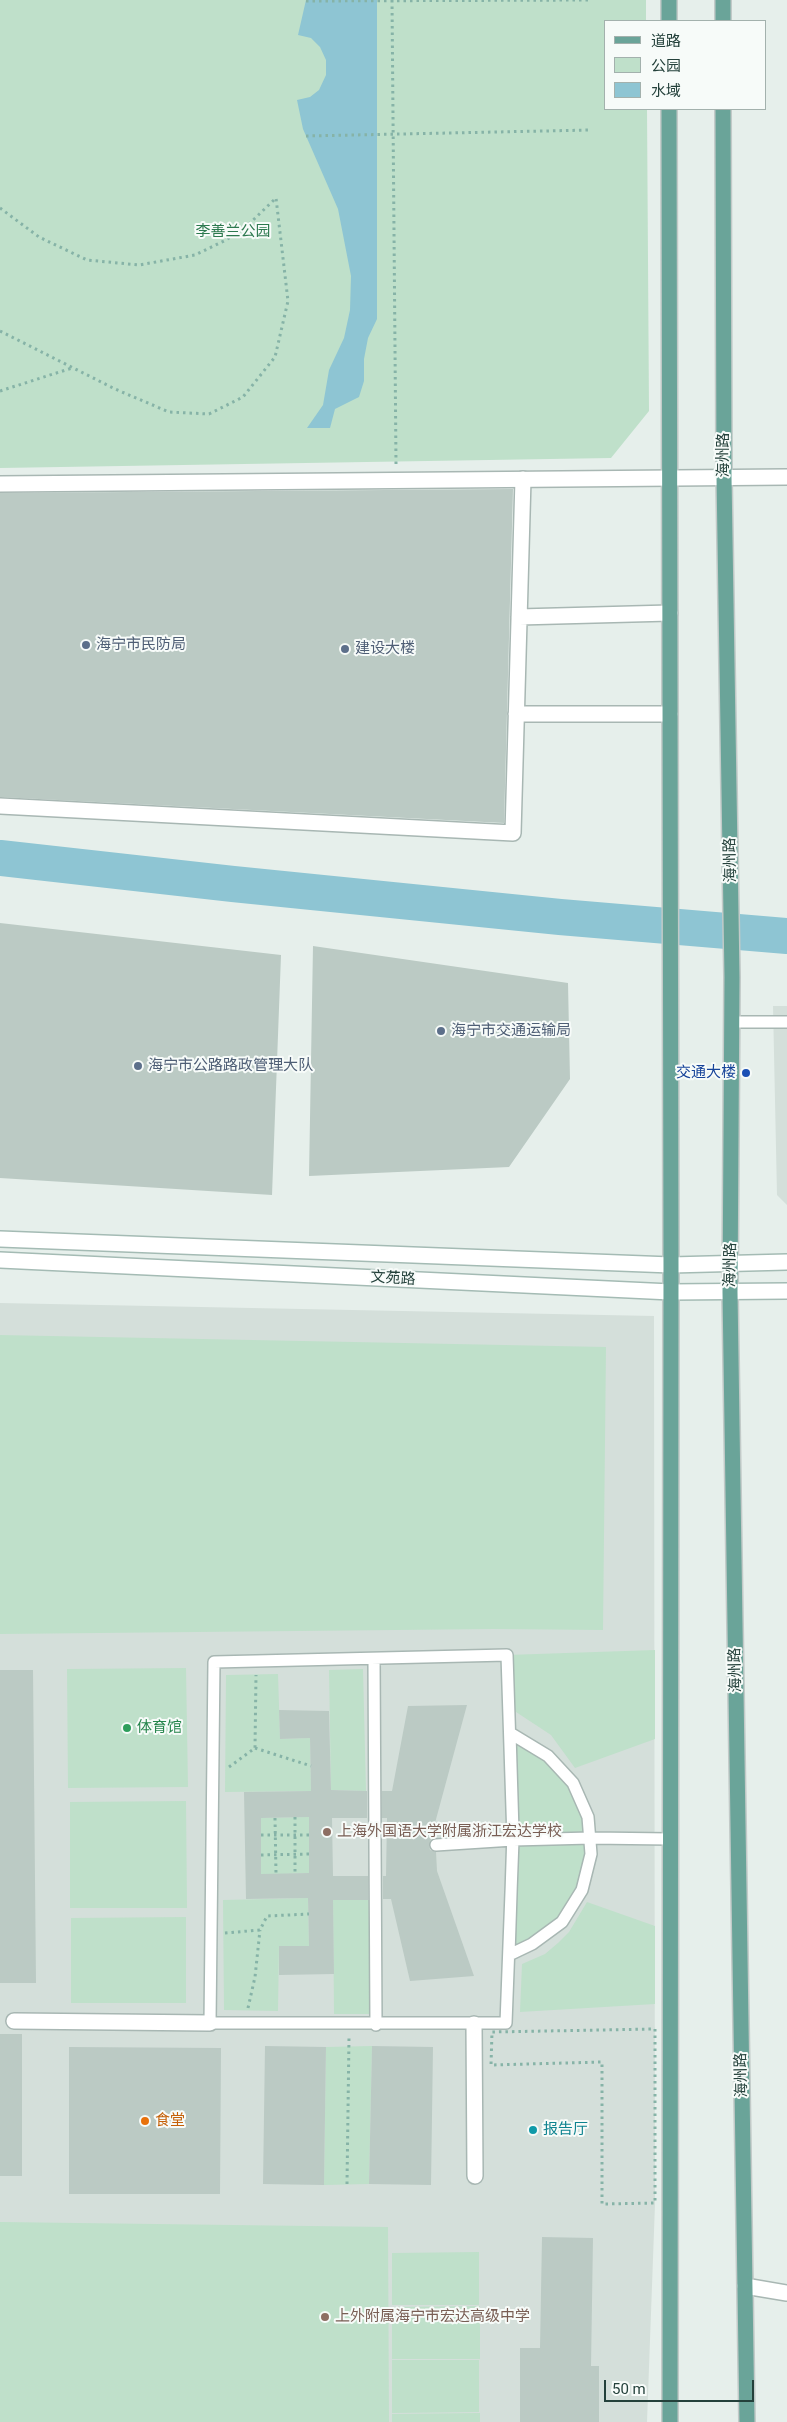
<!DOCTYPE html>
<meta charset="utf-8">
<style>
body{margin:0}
#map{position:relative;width:787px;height:2422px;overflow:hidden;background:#e6efeb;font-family:Roboto,"Noto Sans SC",sans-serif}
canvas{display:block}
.legend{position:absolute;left:604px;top:20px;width:162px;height:90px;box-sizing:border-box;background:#f7fbf9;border:1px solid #a3b1ad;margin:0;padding:6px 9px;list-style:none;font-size:15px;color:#24413b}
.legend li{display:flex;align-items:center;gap:10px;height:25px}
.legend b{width:25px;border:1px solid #a3b1ad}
.scale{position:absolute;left:604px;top:2380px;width:150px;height:22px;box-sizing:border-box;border:2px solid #24413b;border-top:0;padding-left:6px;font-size:15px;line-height:18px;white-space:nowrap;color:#24413b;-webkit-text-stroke:4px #f7fbf9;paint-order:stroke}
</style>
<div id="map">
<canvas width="787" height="2422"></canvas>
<ul class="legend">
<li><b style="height:6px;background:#6aa499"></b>道路</li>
<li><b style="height:14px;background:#bfe0ca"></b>公园</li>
<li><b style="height:14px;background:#8ec5d3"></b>水域</li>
</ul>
<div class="scale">50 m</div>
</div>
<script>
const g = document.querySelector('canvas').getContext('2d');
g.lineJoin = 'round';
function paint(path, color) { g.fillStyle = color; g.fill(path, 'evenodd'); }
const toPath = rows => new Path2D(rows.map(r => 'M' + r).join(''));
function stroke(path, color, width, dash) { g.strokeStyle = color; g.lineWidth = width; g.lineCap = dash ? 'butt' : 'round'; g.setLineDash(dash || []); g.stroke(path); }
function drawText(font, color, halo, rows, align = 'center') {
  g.font = font + ' Roboto,"Noto Sans SC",sans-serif'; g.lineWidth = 4; g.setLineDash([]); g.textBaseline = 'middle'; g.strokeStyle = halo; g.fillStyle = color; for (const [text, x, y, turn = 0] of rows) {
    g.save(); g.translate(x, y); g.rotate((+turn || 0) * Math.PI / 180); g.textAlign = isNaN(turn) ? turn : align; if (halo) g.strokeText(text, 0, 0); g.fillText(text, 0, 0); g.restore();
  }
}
paint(toPath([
 [773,1006,787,1006,787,1205,777,1195],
 [0,1303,654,1316,655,2204,647,2422,0,2422]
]), '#d4dfda');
paint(toPath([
 [0,0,646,0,646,21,606,21,606,109,647,109,649,411,611,458,0,468],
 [0,1335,606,1347,603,1630,494,1629,0,1634],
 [655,1650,655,1739,575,1768,551,1735,513,1710,507,1655],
 [186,1668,188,1787,68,1788,67,1669],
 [363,1669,366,1791,331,1790,329,1670],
 [278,1674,280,1739,310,1738,311,1791,225,1792,226,1675],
 [510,1733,562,1769,591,1838,573,1907,509,1955],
 [186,1801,187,1908,70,1908,70,1802],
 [309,1817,309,1873,261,1875,261,1818],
 [308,1898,309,1946,279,1946,278,2011,224,2010,223,1900],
 [333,1900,369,1900,370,2014,334,2014],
 [587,1902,655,1926,655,2004,520,2012,522,1964,545,1954,558,1943,569,1932],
 [186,1917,186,2003,71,2003,71,1918],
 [372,2046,369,2184,324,2185,326,2047],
 [0,2222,388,2227,389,2422,0,2422],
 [479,2252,479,2305,392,2305,392,2253],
 [480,2306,480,2359,392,2359,392,2307],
 [392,2360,479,2360,479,2412,392,2413],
 [480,2413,480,2422,392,2422,392,2414]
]), '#bfe0ca');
paint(toPath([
 [306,0,377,0,377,319,368,338,364,359,364,381,359,397,335,409,330,428,307,428,323,405,329,370,344,338,350,310,351,276,338,209,303,129,297,100,310,97,319,90,326,75,326,60,320,47,311,38,298,35]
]), '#8ec5d3');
stroke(toPath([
 [0,858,233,884,560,917,787,936]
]), '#8ec5d3', 36);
paint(toPath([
 [513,489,504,823,0,797,0,493],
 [0,923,281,955,272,1195,0,1178],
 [313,946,568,983,570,1079,509,1167,309,1176],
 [0,1670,33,1670,36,1983,0,1983],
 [467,1705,435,1823,436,1837,431,1839,429,1845,430,1850,436,1852,437,1871,474,1976,410,1981,391,1899,383,1899,383,1876,386,1876,387,1818,382,1818,382,1791,392,1791,408,1706],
 [279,1710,329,1711,331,1790,367,1791,367,1818,332,1818,333,1876,368,1876,368,1900,333,1900,334,1974,279,1975,279,1946,309,1946,308,1898,246,1899,244,1792,311,1791,310,1738,280,1739],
 [309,1817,309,1873,261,1874,261,1818],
 [0,2034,22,2034,22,2176,0,2176],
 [265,2046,326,2047,324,2185,263,2184],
 [372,2046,433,2047,431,2185,369,2184],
 [69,2047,221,2048,220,2194,69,2194],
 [542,2237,593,2238,591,2366,599,2366,599,2422,520,2422,520,2348,540,2348]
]), '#bbcac4');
const service = toPath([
 [732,1022,787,1022],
 [374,1659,376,2025],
 [510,1733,548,1756,573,1783,588,1817,591,1854,582,1890,562,1922,532,1944,509,1955,513,1832,510,1733],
 [436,1845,513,1840,506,2023,210,2023,214,1662,507,1655,513,1840,591,1838,670,1839]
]);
const minor = toPath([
 [519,617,670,613],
 [516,714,670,714],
 [0,806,513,833,523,479],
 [14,2021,210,2023],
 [474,2024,475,2176],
 [745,2286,787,2293]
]);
const tertiary = toPath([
 [0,484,787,477]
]);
const secondary = toPath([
 [0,1239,671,1265,787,1262],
 [0,1260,671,1292,787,1291]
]);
const primary = toPath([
 [669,0,669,21],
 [723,0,723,21],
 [669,109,671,1265,670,2422],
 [723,109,724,477,732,977,730,1292,747,2422]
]);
stroke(service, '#a8b7b3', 14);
stroke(minor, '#a8b7b3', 18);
stroke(tertiary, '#a8b7b3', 18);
stroke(secondary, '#a4bbb4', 18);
stroke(primary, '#c2cac8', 18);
stroke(toPath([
 [392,0,396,464],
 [306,1,592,0],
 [306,136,591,130],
 [0,208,39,237,87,260,139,265,195,255,226,240,249,224,276,198],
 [0,331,115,389,169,412,209,414,243,397,275,357,288,301,276,198],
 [0,391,72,368],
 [255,1748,311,1766],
 [229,1767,255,1748,256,1675],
 [295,1817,295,1874],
 [275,1818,276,1874],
 [261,1835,309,1835],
 [261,1855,309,1854],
 [225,1933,260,1930,267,1916,309,1914],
 [248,2008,255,1977,260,1930],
 [655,2029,655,2203,602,2204,602,2062,491,2065,492,2032,655,2029],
 [347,2184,349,2037]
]), '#86b3a7', 3, [2.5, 4]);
stroke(service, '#fff', 11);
stroke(minor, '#fff', 15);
stroke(tertiary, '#fff', 15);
stroke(secondary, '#fff', 15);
stroke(primary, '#6aa499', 15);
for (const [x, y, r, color] of [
 [86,645,5,"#5c6f8a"],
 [345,649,5,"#5c6f8a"],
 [441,1031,5,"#5c6f8a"],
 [138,1066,5,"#5c6f8a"],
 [746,1073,5,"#1a4fb4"],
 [127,1728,5,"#2e9e5b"],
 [327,1832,5,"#8d6e63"],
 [145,2121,5,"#e8710a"],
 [533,2130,5,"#0f9aa8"],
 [325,2317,5,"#8d6e63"]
]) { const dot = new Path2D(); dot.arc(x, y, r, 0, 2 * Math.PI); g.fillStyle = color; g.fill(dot); stroke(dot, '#f7fbf9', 2); }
drawText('15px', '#2d794f', '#f7fbf9', [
 ["李善兰公园",233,232]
]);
drawText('15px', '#24413b', '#f7fbf9', [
 ["海州路",724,455,-90],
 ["海州路",731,860,-91],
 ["海州路",731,1265,-89],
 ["文苑路",393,1279,3],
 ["海州路",736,1670,-91],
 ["海州路",742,2075,-91]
]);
drawText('15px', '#4e5e75', '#f7fbf9', [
 ["海宁市民防局",96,645],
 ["建设大楼",355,649],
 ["海宁市交通运输局",451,1031],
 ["海宁市公路路政管理大队",148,1066]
], 'left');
drawText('15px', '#164399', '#f7fbf9', [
 ["交通大楼",736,1073]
], 'right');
drawText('15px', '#27864d', '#f7fbf9', [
 ["体育馆",137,1728]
], 'left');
drawText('15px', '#785e54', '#f7fbf9', [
 ["上海外国语大学附属浙江宏达学校",337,1832],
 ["上外附属海宁市宏达高级中学",335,2317]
], 'left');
drawText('15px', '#c56008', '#f7fbf9', [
 ["食堂",155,2121]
], 'left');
drawText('15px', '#0d838f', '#f7fbf9', [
 ["报告厅",543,2130]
], 'left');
</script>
